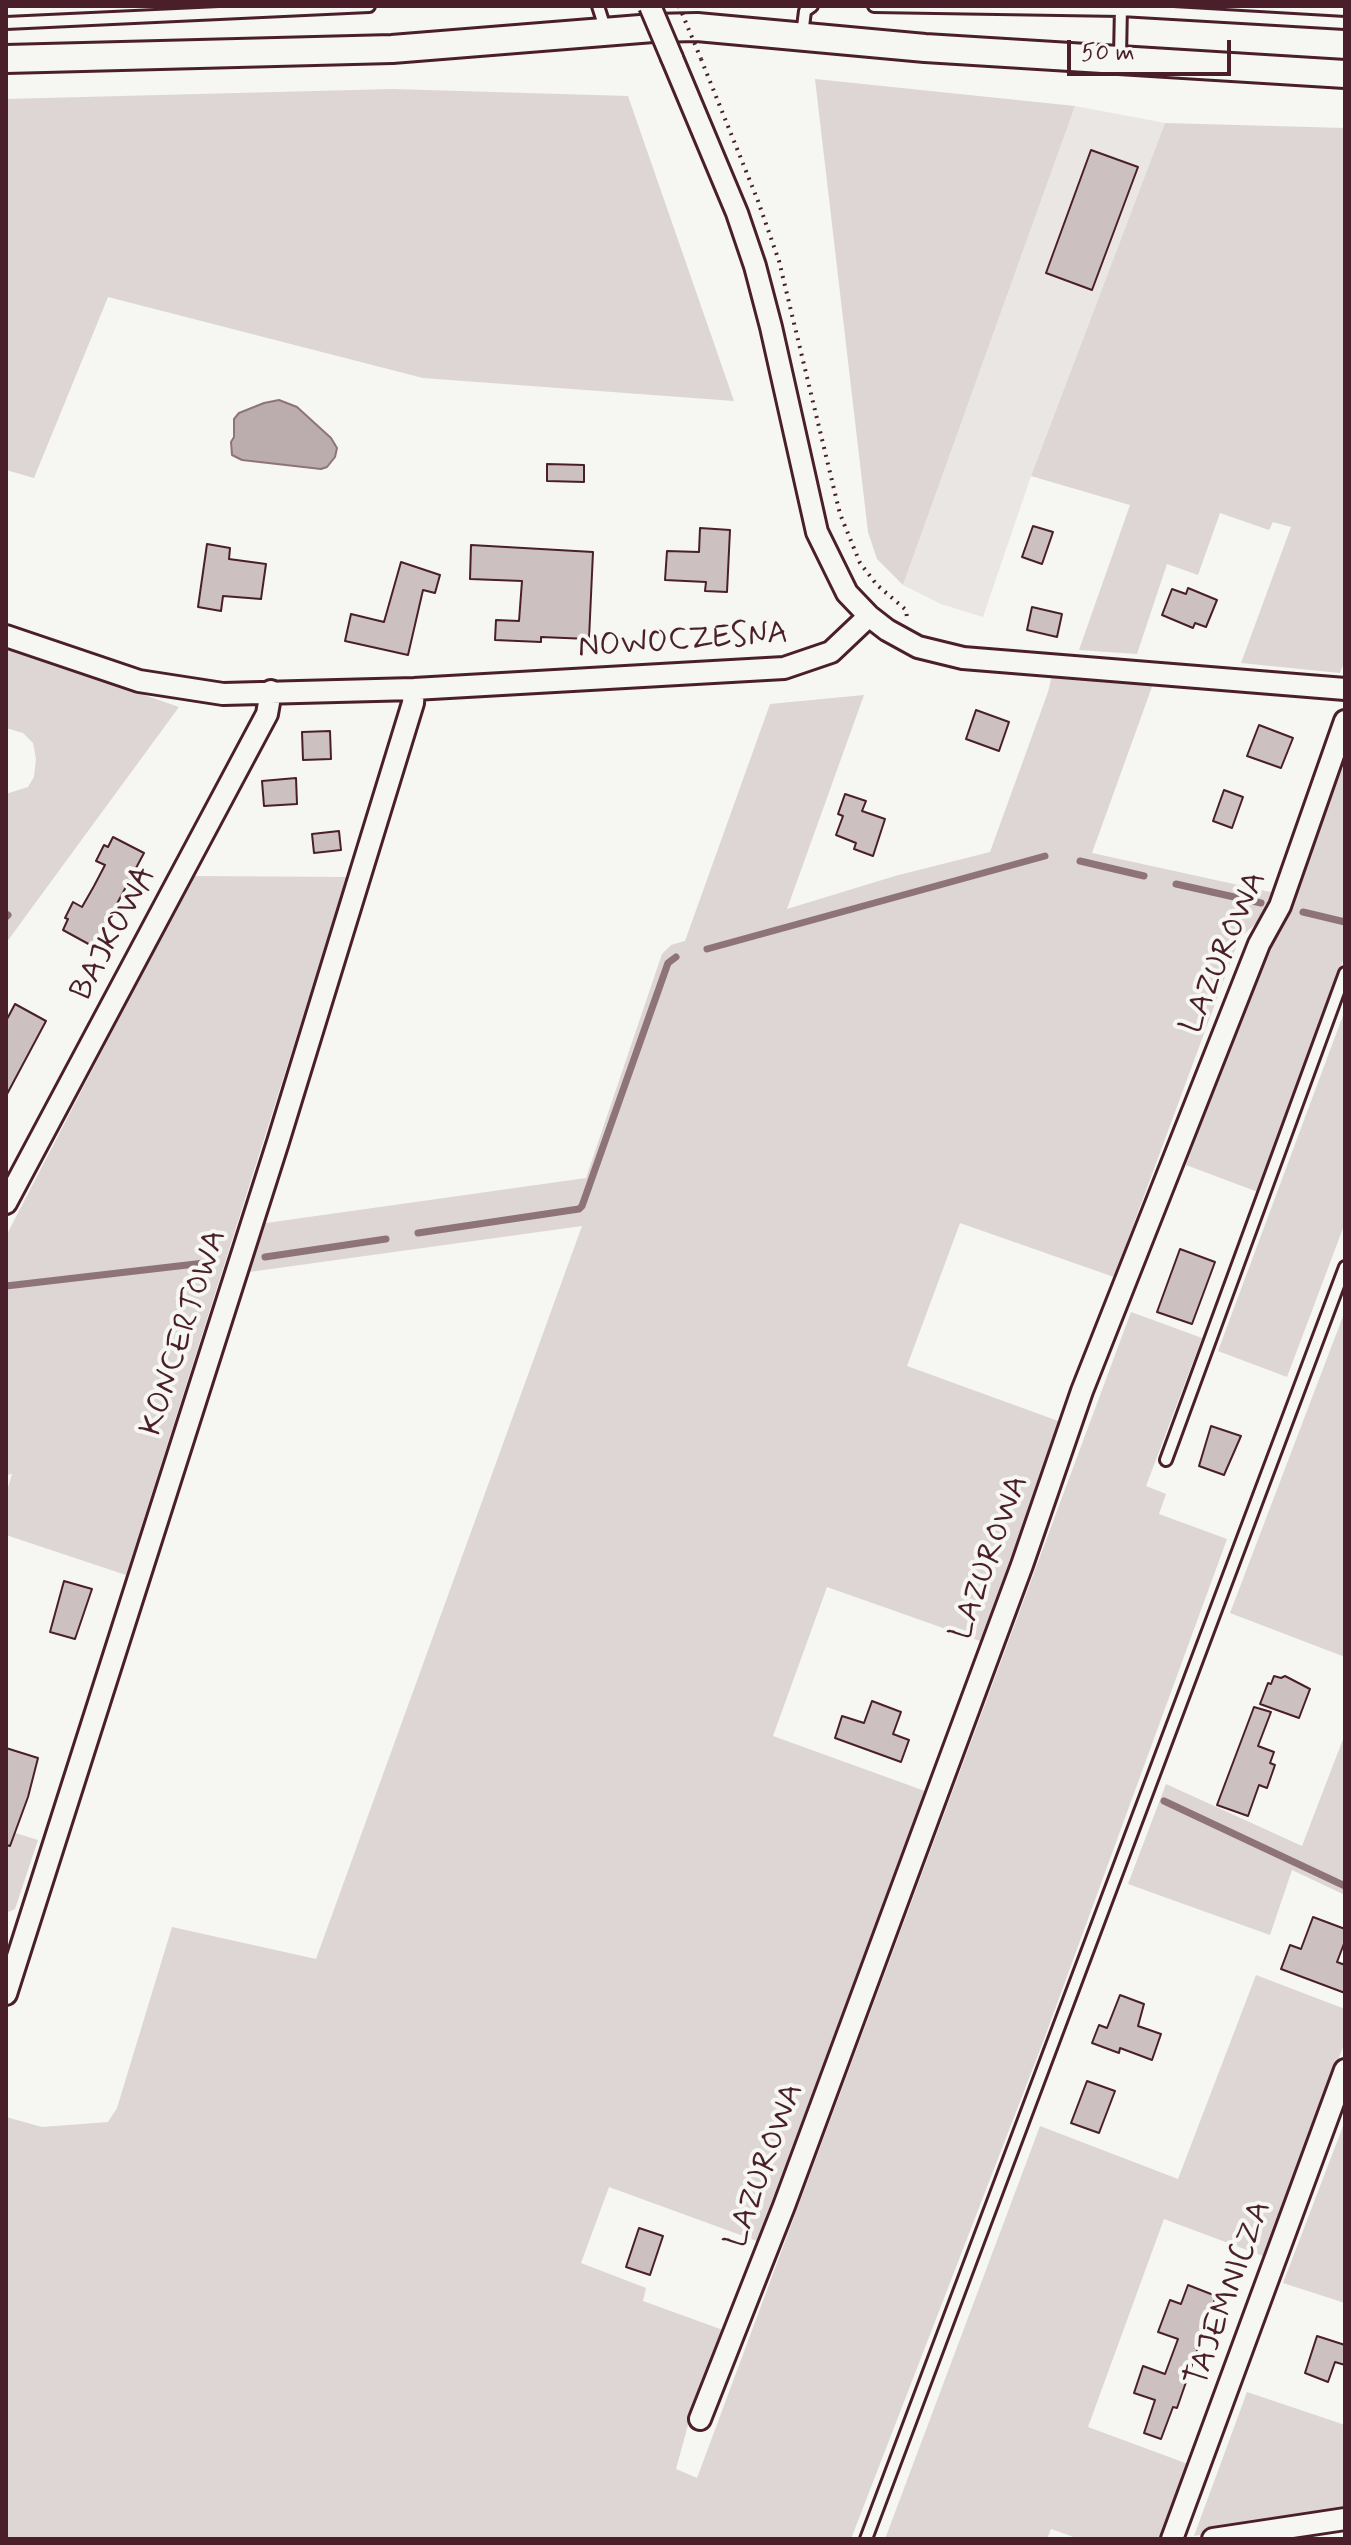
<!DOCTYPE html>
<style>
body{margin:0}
#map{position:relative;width:1351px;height:2545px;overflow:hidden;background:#f6f6f2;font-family:Mynerve,sans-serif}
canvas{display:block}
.frame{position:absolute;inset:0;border:8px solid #4a1f2b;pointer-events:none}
.scale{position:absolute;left:1067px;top:40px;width:164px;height:36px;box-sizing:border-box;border:4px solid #4a1f2b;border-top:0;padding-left:10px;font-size:24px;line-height:28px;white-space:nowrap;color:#4a1f2b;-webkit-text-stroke:6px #f6f6f2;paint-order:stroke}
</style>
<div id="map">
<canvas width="1351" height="2545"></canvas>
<div class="frame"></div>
<div class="scale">50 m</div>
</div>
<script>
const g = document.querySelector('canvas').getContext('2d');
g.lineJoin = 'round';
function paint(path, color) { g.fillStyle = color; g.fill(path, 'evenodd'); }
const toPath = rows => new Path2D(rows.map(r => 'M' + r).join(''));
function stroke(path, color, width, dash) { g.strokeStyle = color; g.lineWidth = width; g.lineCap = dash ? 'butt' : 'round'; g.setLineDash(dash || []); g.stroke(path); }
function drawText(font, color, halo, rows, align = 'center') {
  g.font = font + ' Mynerve,sans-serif'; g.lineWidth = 8; g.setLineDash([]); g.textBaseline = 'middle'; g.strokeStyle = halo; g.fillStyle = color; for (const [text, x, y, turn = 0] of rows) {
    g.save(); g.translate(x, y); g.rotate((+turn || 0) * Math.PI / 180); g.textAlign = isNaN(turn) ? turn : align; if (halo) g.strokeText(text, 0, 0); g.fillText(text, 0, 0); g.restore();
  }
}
paint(toPath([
 [1075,106,1165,123,1031,476,983,617,941,604,903,585]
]), '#e9e6e3');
paint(toPath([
 [815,79,1075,106,903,585,877,559,868,532],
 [392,89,628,96,734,401,423,378,108,297,34,478,6,470,6,99],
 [1165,123,1345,128,1345,660,1340,673,1241,663,1291,527,1273,522,1269,530,1220,513,1198,575,1167,564,1137,654,1079,650,1130,505,1031,476],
 [6,647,179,707,6,943,6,794,28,787,34,777,36,759,33,743,23,733,6,728],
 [1053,671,1153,684,1092,853,1275,893,1265,915,1239,939,1114,1277,960,1223,907,1366,1061,1422,980,1641,827,1587,773,1736,925,1791,757,2241,609,2187,581,2263,646,2288,643,2301,723,2330,688,2425,676,2469,697,2478,1131,1312,1202,1338,1146,1486,1166,1494,1159,1514,1227,1539,1043,2042,851,2539,6,2539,6,2117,42,2127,108,2122,117,2108,172,1927,316,1959,582,1226,242,1273,259,1224,586,1178,662,954,671,945,685,941,770,704,864,695,787,909,895,876,990,852,1048,692],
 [1345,761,1345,955,1258,1192,1186,1165,1269,939,1295,900],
 [193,876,347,877,126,1575,6,1535,6,1494,12,1474,6,1475,6,1236],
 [1345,1010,1345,1223,1287,1377,1218,1351],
 [1345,1311,1345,1657,1230,1613],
 [1345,1734,1345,1895,1292,1870,1270,1935,1128,1884,1166,1784,1302,1846],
 [6,1830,38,1840,15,1909,6,1913],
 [1256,1975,1345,2009,1345,2042,1263,2256,1164,2219,1088,2427,1188,2464,1159,2539,1079,2539,1051,2529,1047,2539,885,2539,1040,2126,1178,2179],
 [1345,2121,1345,2303,1283,2283],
 [1247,2392,1345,2425,1345,2511,1194,2536]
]), '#ddd6d5');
const water = toPath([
 [279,400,297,407,331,438,337,448,335,457,327,467,321,469,242,460,232,455,231,442,234,437,234,419,239,413,264,403,279,400]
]);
paint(water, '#bbadae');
stroke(water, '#8e747a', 2);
stroke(toPath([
 [1080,861,1144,876],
 [1176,884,1261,903],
 [1303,912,1345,922],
 [6,917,8,915],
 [707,949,1045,856],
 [418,1233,579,1209,582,1206,668,963,676,957],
 [265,1257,386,1239],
 [6,1286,213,1262],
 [1164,1801,1345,1886]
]), '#8e747a', 7);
const building = toPath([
 [1091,150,1138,167,1092,290,1046,273,1091,150],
 [547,464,584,465,584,482,547,481,547,464],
 [1033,526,1053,532,1042,564,1022,557,1033,526],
 [700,528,730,530,727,592,705,591,706,582,665,580,667,551,699,552,700,528],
 [207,544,230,548,229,559,266,564,261,599,223,596,221,611,198,607,207,544],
 [471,545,593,552,589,639,541,637,541,642,495,640,496,620,519,621,522,581,470,579,471,545],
 [401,562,440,575,435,593,423,590,408,655,345,641,351,614,384,622,401,562],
 [1188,588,1217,600,1206,627,1195,623,1193,628,1162,615,1172,589,1186,594,1188,588],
 [1032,607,1062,614,1057,637,1027,630,1032,607],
 [976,710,1009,722,999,751,966,739,976,710],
 [1259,725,1293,738,1281,768,1247,756,1259,725],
 [330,731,331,759,303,760,302,732,330,731],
 [296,778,297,804,264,806,262,781,296,778],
 [1224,790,1243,797,1232,828,1213,821,1224,790],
 [845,794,866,801,862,811,885,819,873,856,854,849,856,843,836,835,843,816,838,814,845,794],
 [339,831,341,850,314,853,312,834,339,831],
 [113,837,144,853,94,947,63,930,68,919,65,918,73,902,82,907,94,886,105,865,96,861,104,845,108,847,113,837],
 [15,1004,46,1021,6,1096,6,1021,15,1004],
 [1180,1249,1215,1262,1192,1324,1157,1312,1180,1249],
 [1211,1426,1241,1436,1224,1475,1199,1466,1211,1426],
 [64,1581,92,1589,75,1639,50,1632,64,1581],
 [1274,1676,1281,1678,1285,1676,1310,1689,1299,1718,1260,1704,1268,1683,1271,1684,1274,1676],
 [872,1701,901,1712,893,1734,909,1740,901,1762,835,1738,842,1716,864,1723,872,1701],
 [1254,1707,1271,1712,1258,1746,1274,1752,1270,1763,1275,1765,1267,1788,1259,1785,1248,1816,1217,1805,1254,1707],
 [6,1748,38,1758,28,1797,10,1846,6,1845,6,1748],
 [1313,1917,1345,1929,1345,1941,1337,1962,1345,1965,1345,1993,1281,1969,1290,1945,1301,1949,1313,1917],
 [1120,1995,1144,2004,1138,2026,1161,2034,1152,2060,1120,2048,1119,2053,1092,2043,1099,2025,1107,2028,1120,1995],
 [1087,2081,1115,2091,1099,2133,1071,2123,1087,2081],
 [639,2228,663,2236,650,2275,626,2267,639,2228],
 [1188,2285,1216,2296,1177,2408,1173,2407,1161,2439,1144,2433,1155,2400,1134,2393,1143,2366,1165,2374,1178,2339,1158,2332,1170,2300,1181,2304,1188,2285],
 [1317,2336,1345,2345,1345,2365,1335,2362,1328,2382,1305,2373,1317,2336]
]);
paint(building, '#ccc1c0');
stroke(building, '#4a1f2b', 2);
const service = toPath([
 [598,6,606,31],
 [874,6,1121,10,1345,23],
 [6,23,369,6],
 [802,35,805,11,812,6],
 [1120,57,1121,6],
 [1166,1460,1345,973],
 [866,2539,1345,1267]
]);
const minor = toPath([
 [672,58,737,213,755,266,771,327,817,532,847,593,869,616,887,630,918,647,963,658,1345,689],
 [6,636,139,681,223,694,414,689,784,668,831,652,869,616],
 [6,1203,267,714,271,691],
 [6,1994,278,1142,413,703,414,689],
 [700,2419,784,2206,1022,1565,1082,1391,1259,944,1280,906,1345,721],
 [1172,2539,1345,2070],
 [1213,2539,1345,2519]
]);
const tertiary = toPath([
 [6,59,392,49,653,28,697,27,925,48,1345,74]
]);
stroke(service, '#4a1f2b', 16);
stroke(minor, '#4a1f2b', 26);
stroke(tertiary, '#4a1f2b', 32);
stroke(toPath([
 [701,59,758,201,779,261,840,514,860,563,877,585,906,610,907,618]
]), '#4a1f2b', 4, [2, 6]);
stroke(service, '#f6f6f2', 10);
stroke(minor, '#f6f6f2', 20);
stroke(tertiary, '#f6f6f2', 26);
const minorBridge = toPath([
 [650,6,672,58]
]);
stroke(minorBridge, '#4a1f2b', 26, []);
stroke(toPath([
 [679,6,701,59]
]), '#4a1f2b', 4, [2, 6]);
stroke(minorBridge, '#f6f6f2', 20);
drawText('32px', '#4a1f2b', '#f6f6f2', [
 ["NOWOCZESNA",683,642,-4],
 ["BAJKOWA",115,934,-62],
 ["LAZUROWA",1225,953,-67],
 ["KONCERTOWA",185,1333,-72],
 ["LAZUROWA",991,1558,-70],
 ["LAZUROWA",766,2166,-70],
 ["TAJEMNICZA",1230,2294,-70]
]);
</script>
